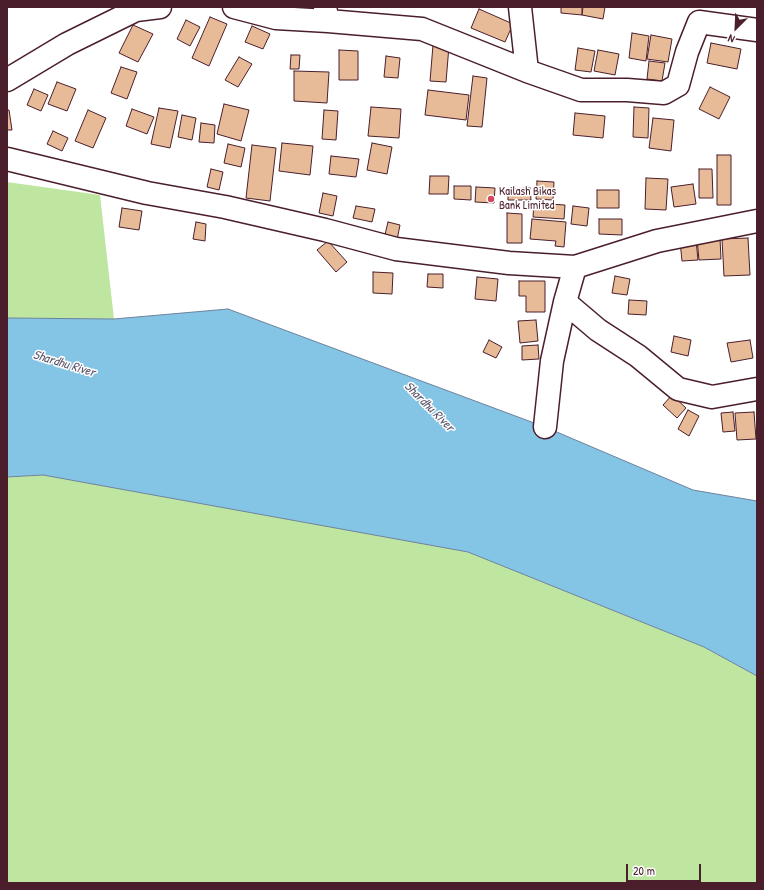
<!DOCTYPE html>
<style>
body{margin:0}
#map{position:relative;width:764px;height:890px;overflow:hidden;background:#fff;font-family:"Patrick Hand",sans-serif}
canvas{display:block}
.frame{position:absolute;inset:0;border:8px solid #4a1f2b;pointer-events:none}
.north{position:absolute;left:716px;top:8px;width:40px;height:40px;-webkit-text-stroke:3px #fff;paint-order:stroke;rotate:204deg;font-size:11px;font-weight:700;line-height:16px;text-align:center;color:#4a1f2b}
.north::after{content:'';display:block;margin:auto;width:14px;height:18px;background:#4a1f2b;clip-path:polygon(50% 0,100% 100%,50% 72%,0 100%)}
.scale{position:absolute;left:626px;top:864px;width:75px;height:18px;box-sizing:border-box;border:2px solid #4a1f2b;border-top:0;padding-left:5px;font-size:12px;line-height:14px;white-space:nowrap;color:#4a1f2b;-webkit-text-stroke:3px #fff;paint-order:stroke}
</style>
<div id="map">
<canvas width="764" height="890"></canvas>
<div class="frame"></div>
<div class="north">N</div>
<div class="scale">20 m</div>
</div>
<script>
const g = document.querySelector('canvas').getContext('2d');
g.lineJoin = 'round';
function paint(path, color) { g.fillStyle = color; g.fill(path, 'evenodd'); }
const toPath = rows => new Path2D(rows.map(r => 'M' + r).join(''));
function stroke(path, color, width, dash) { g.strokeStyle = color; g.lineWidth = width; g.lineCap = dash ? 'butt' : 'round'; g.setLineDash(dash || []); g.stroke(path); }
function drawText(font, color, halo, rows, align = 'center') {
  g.font = font + ' "Patrick Hand",sans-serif'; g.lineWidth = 3; g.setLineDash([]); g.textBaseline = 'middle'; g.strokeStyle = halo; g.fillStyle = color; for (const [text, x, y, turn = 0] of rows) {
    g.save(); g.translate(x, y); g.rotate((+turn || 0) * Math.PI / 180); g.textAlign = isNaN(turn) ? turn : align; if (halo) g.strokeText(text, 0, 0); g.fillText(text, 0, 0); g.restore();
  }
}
paint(toPath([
 [7,182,100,195,114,319,7,318],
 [43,475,468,552,704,647,757,676,757,883,7,883,7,477]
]), '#bfe6a1');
const water = toPath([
 [228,309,545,427,693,490,757,501,757,676,704,647,468,552,43,475,7,477,7,318,114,319,228,309]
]);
paint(water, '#84c4e5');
stroke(water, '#6d829b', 1);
const building = toPath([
 [561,7,582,7,582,15,561,13,561,7],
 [583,7,605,7,603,19,582,15,583,7],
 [479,9,513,24,505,42,471,28,479,9],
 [210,17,227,24,209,66,192,58,210,17],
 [186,20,200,27,190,46,177,39,186,20],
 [133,25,153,34,138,62,119,53,133,25],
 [252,26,270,34,263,49,245,42,252,26],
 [632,33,649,36,646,61,629,58,632,33],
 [651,35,672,39,668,62,647,59,651,35],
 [711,43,741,49,737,69,707,63,711,43],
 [433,45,449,46,446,82,430,81,433,45],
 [578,48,595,51,591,72,575,70,578,48],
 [339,50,358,51,358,80,339,80,339,50],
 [598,50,619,54,615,75,594,71,598,50],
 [291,55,300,55,299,69,290,69,291,55],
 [386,56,400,58,398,78,384,77,386,56],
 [239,57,252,64,238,87,225,80,239,57],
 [649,61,665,63,662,81,647,79,649,61],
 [121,67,137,72,127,99,111,93,121,67],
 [294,71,329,72,327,103,294,101,294,71],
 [473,76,487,78,482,127,467,126,473,76],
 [57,82,76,89,67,111,48,104,57,82],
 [710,87,730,97,719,119,699,109,710,87],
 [34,89,48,95,41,111,27,105,34,89],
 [428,90,469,95,466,120,425,115,428,90],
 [224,104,249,110,241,141,217,134,224,104],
 [371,107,401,109,399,138,368,136,371,107],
 [634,107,649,108,648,138,633,137,634,107],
 [159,108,178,111,170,148,151,144,159,108],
 [132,109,154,117,147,134,126,126,132,109],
 [7,110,9,110,12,130,7,130,7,110],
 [88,110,106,118,93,148,75,141,88,110],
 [324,110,338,111,336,140,322,139,324,110],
 [575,113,605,116,603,138,573,135,575,113],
 [182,115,196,118,192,140,178,137,182,115],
 [653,118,674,120,671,151,649,148,653,118],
 [201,123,215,125,214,143,199,142,201,123],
 [53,131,68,138,62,151,47,144,53,131],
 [282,143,313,146,310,175,279,171,282,143],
 [372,143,392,147,387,174,367,170,372,143],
 [228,144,245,148,241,167,224,163,228,144],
 [252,145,276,148,270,201,246,198,252,145],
 [717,155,731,155,731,205,717,205,717,155],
 [331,156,359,159,356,177,329,174,331,156],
 [211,169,223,172,219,190,207,187,211,169],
 [699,169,712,169,713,198,699,198,699,169],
 [430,176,449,176,448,194,429,194,430,176],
 [646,178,668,179,666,210,645,209,646,178],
 [537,181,554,182,553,200,536,199,537,181],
 [693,184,696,204,674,207,671,187,693,184],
 [454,186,471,186,471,200,454,199,454,186],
 [476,187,495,188,494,203,475,202,476,187],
 [530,188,531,200,508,200,508,189,530,188],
 [597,190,619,190,619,208,597,208,597,190],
 [323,193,337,196,333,216,319,213,323,193],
 [534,203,565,205,564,219,533,217,534,203],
 [356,206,375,209,372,222,353,218,356,206],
 [573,206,589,208,587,226,571,224,573,206],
 [122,208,142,211,139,230,119,227,122,208],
 [507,213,522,214,522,243,507,243,507,213],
 [532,219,566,222,564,247,555,246,556,241,530,239,532,219],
 [599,219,622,219,622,235,599,234,599,219],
 [196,222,206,224,205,241,193,239,196,222],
 [388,222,400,225,396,245,383,243,388,222],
 [720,238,721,259,699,260,697,239,720,238],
 [748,238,750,275,724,276,722,239,748,238],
 [696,240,698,260,682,261,680,241,696,240],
 [328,241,347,262,336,272,317,250,328,241],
 [373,272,393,273,392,294,373,293,373,272],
 [428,274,443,274,443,288,427,287,428,274],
 [615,276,630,279,627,295,612,293,615,276],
 [477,277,498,279,496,301,475,299,477,277],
 [519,281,545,281,545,312,526,312,526,296,519,296,519,281],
 [629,300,647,301,646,315,628,314,629,300],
 [536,320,538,341,520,343,518,321,536,320],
 [674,336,691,340,688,356,671,352,674,336],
 [489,340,502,347,496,358,483,352,489,340],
 [750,340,753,358,731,362,727,343,750,340],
 [538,345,539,359,522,360,522,346,538,345],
 [672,395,686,408,677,418,663,405,672,395],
 [688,410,699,416,689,436,678,429,688,410],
 [733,412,735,431,723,432,721,413,733,412],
 [754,412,756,439,737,440,735,413,754,412]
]);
paint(building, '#e8bb98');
stroke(building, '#4a1f2b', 1);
const minor = toPath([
 [234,7,276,18,328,21,325,7],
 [520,7,527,71],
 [328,21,422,29,527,71,581,90,627,90,664,93,678,85,687,52,699,22,757,30],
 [7,80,67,44,136,10,160,7],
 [7,159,147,193,225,207,325,230,396,249,509,263,575,267,657,241,757,221],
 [565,302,598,330,638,356,678,389,712,397,757,389],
 [545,427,552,361,565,302,575,267]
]);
stroke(minor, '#4a1f2b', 25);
stroke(minor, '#fff', 22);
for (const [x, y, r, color] of [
 [491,199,4,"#d1495b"]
]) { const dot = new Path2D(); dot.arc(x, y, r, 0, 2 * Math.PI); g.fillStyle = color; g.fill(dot); stroke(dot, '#fff', 1.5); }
drawText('12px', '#4a1f2b', '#fff', [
 ["Kailash Bikas",499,192],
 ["Bank Limited",499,206]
], 'left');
drawText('italic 13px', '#5e596c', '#fff', [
 ["Shardhu River",64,364,17],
 ["Shardhu River",429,407,45]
]);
</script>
